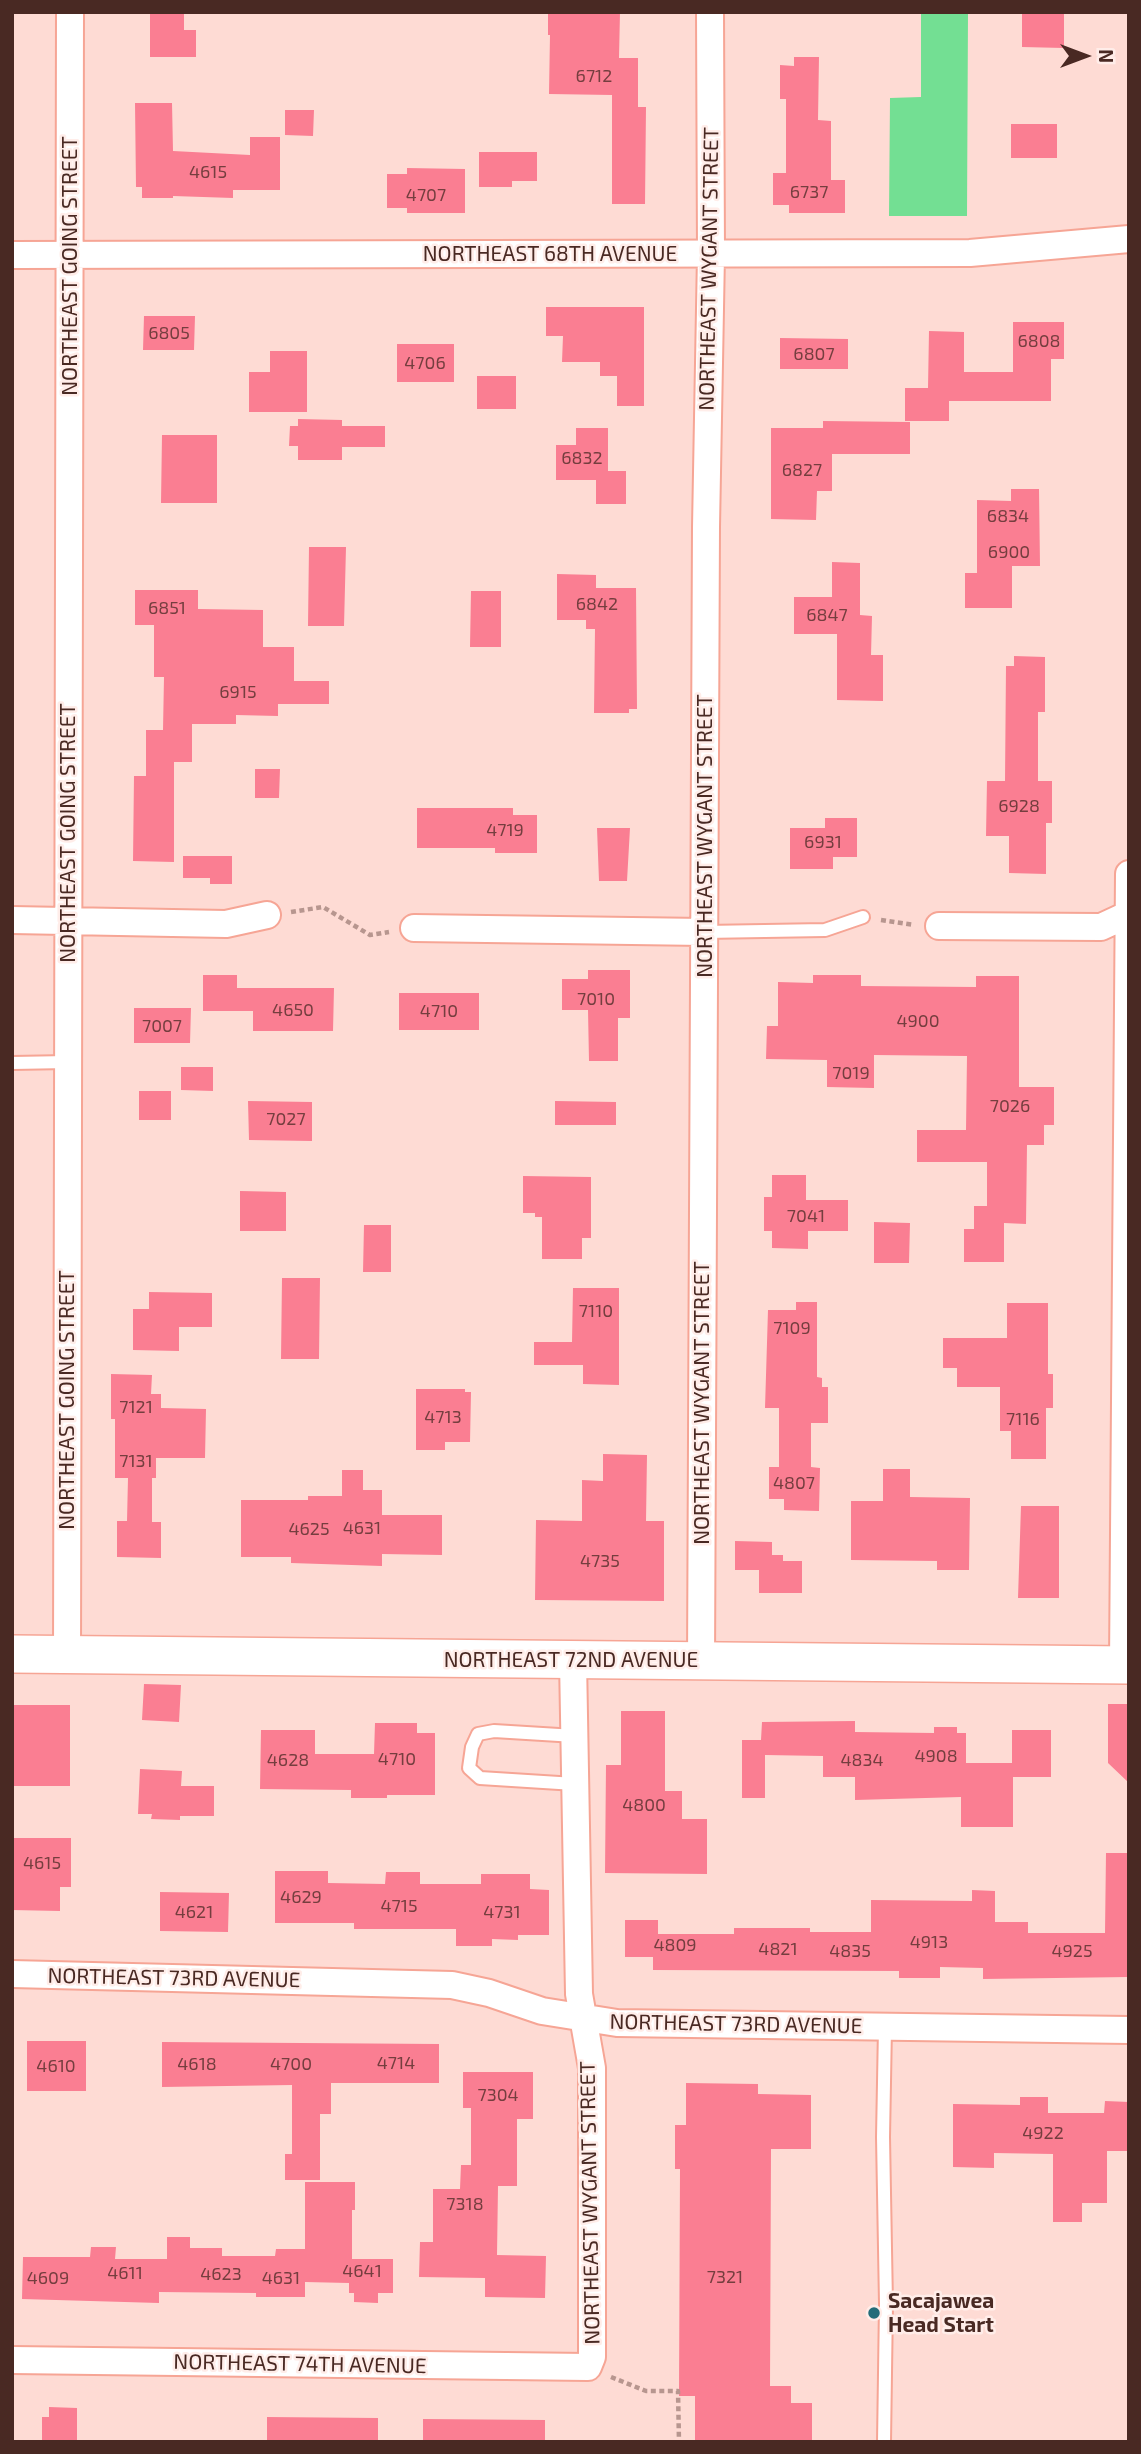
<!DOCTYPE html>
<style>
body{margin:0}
#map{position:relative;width:1141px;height:2454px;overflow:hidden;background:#fedbd4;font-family:"Exo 2",sans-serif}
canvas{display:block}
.frame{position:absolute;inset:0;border:14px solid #492923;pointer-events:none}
.north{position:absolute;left:1050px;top:21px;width:70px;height:70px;-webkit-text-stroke:5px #ffede9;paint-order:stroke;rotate:90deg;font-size:19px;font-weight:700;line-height:28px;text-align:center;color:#492923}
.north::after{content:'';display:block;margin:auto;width:24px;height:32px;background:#492923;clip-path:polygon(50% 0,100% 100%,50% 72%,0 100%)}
</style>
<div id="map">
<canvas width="1141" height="2454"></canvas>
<div class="frame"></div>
<div class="north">N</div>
</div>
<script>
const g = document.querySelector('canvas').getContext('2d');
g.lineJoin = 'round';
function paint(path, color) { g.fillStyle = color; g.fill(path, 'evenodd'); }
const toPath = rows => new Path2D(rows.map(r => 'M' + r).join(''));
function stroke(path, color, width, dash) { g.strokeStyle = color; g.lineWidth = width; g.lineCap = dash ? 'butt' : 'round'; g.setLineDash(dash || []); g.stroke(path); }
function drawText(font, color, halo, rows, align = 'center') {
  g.font = font + ' "Exo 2",sans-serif'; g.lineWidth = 5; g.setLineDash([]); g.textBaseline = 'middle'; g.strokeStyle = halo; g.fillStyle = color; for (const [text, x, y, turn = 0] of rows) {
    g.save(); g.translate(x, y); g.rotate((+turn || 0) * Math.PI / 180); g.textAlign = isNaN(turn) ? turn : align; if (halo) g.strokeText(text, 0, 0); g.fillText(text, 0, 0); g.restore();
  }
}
paint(toPath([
 [921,12,968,12,967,216,889,216,890,98,921,97]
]), '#73df93');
paint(toPath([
 [150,12,184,12,184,30,196,30,196,57,150,57],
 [548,12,620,12,619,58,638,58,638,107,646,107,645,204,612,204,612,95,549,94,550,35,548,35],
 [1022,12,1064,12,1064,48,1022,47],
 [794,57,819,57,818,120,831,121,831,180,845,180,845,213,789,213,789,205,773,205,773,173,786,173,786,99,780,99,780,65,794,66],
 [135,103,172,103,173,151,250,155,250,137,280,137,280,190,233,190,233,198,173,196,173,198,142,198,142,187,136,187],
 [285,110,314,110,313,136,285,135],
 [1011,124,1057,124,1057,158,1011,158],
 [479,152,537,152,537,181,512,181,512,187,479,187],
 [407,168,465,169,465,213,407,213,407,208,387,208,387,174,407,174],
 [546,307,644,307,644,406,617,406,617,376,600,376,600,362,562,362,563,336,546,336],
 [144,316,195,316,194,350,143,350],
 [1013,322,1064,322,1064,359,1051,359,1051,401,949,401,949,421,905,421,905,388,928,388,929,331,964,332,964,372,1013,372],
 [780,338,848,339,848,369,780,369],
 [397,344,454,344,454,382,397,382],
 [270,351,307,351,307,412,249,412,249,372,270,372],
 [477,376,516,376,516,409,477,409],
 [298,419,342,420,342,426,385,426,385,447,342,447,342,460,298,460,298,446,289,446,290,426,298,426],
 [823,421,910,422,910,454,832,454,832,491,817,491,816,520,771,519,771,428,823,428],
 [576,428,608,428,608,471,626,471,626,504,596,504,596,480,556,480,556,445,576,445],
 [162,435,217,435,217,503,161,503],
 [1011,489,1039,489,1040,566,1012,566,1012,608,965,608,965,573,977,573,977,500,1011,501],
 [309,547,346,547,344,626,308,626],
 [832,562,860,563,860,615,872,616,871,655,883,655,883,701,837,700,837,634,794,634,794,597,832,597],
 [557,574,596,575,596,588,636,588,637,709,629,709,629,713,594,713,595,629,586,629,586,620,557,620],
 [135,590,198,590,198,609,263,610,263,647,294,647,294,681,329,681,329,704,278,704,278,716,236,715,236,724,192,724,192,762,174,762,174,862,133,861,134,776,146,776,146,730,163,730,164,677,154,677,154,625,135,625],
 [471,591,501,591,501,647,470,647],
 [1014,656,1045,657,1045,712,1038,712,1038,781,1052,781,1052,823,1046,823,1046,874,1009,873,1009,836,986,836,987,781,1005,781,1006,666,1014,666],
 [255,769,280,769,279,798,255,798],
 [417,808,513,808,513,815,537,815,537,853,495,853,495,848,417,848],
 [825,818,857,818,857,857,833,857,833,869,790,869,790,828,825,828],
 [597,828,630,828,627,881,599,881],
 [183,856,232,856,232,884,210,884,210,878,183,878],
 [588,970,630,970,630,1018,618,1018,618,1061,589,1061,588,1010,562,1010,562,979,588,979],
 [203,975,237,975,237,988,334,988,333,1031,253,1031,253,1011,203,1011],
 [813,975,861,975,861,986,976,987,976,976,1019,976,1019,1087,1054,1087,1054,1125,1044,1125,1044,1145,1027,1145,1026,1224,1004,1223,1004,1262,964,1262,964,1229,974,1229,974,1206,987,1206,987,1162,917,1162,917,1130,966,1130,967,1056,874,1055,874,1088,827,1087,827,1060,766,1059,767,1026,778,1026,778,982,813,983],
 [399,993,479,993,479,1030,399,1030],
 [134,1008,191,1008,190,1043,134,1043],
 [181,1067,213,1067,213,1091,181,1090],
 [139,1091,171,1091,171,1120,139,1120],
 [248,1101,312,1102,312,1141,249,1140],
 [555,1101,616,1102,616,1125,555,1125],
 [772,1175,806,1175,806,1200,848,1200,848,1231,808,1231,808,1249,772,1248,772,1231,764,1231,764,1197,772,1197],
 [523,1176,591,1177,591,1238,582,1238,582,1259,542,1259,542,1217,535,1217,535,1213,523,1213],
 [240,1191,286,1192,286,1231,240,1231],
 [874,1222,910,1223,909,1263,874,1263],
 [364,1225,391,1225,391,1272,363,1272],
 [282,1278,320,1278,319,1359,281,1359],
 [573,1288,619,1288,619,1385,583,1384,583,1365,534,1365,534,1342,572,1342],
 [149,1292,212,1293,212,1327,179,1327,179,1351,133,1350,133,1309,149,1309],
 [796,1302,817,1302,817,1377,822,1378,822,1387,828,1387,828,1423,811,1423,811,1467,820,1468,819,1511,784,1510,784,1499,769,1499,769,1467,779,1467,779,1408,765,1408,768,1310,796,1310],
 [1007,1303,1048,1303,1048,1374,1053,1374,1053,1408,1046,1408,1046,1459,1011,1459,1011,1431,1000,1431,1000,1387,957,1387,957,1368,943,1368,943,1338,1007,1338],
 [111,1374,152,1375,151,1394,161,1394,161,1408,206,1409,205,1458,156,1458,156,1478,152,1478,152,1522,161,1522,161,1558,117,1557,117,1521,127,1521,128,1478,115,1478,115,1419,111,1419],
 [416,1389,465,1389,465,1392,471,1392,470,1442,445,1442,445,1450,416,1450],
 [603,1454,647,1455,646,1521,664,1521,664,1601,535,1600,536,1520,582,1521,582,1480,603,1481],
 [883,1469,910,1469,910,1497,970,1498,969,1570,937,1570,937,1561,851,1560,851,1501,883,1501],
 [342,1470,363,1470,363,1490,382,1490,382,1515,442,1515,442,1555,382,1554,382,1566,291,1563,291,1557,241,1557,241,1500,308,1500,308,1496,342,1496],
 [1021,1506,1059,1506,1059,1598,1018,1598],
 [735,1541,772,1542,772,1555,783,1555,783,1561,802,1561,802,1593,759,1593,759,1570,735,1570],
 [144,1684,181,1685,179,1722,142,1720],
 [1108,1704,1129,1704,1129,1783,1108,1763],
 [12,1705,70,1705,70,1786,12,1786],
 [621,1711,665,1711,665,1791,682,1791,682,1819,707,1819,707,1874,605,1873,606,1765,621,1765],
 [855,1721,855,1732,934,1733,934,1727,957,1727,957,1733,966,1733,966,1763,1012,1763,1012,1730,1051,1730,1051,1777,1013,1777,1013,1827,961,1827,961,1797,855,1800,855,1777,823,1777,823,1756,765,1755,765,1798,742,1798,742,1740,761,1740,762,1722],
 [375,1723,417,1723,417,1733,435,1733,435,1795,387,1795,387,1798,351,1798,351,1790,260,1789,261,1730,315,1730,315,1754,374,1754],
 [140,1769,182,1771,181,1786,214,1786,214,1816,180,1816,180,1820,151,1819,152,1814,138,1814],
 [12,1838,71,1838,71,1887,60,1887,60,1911,12,1910],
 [1106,1853,1129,1853,1129,1977,983,1979,983,1968,940,1967,940,1978,899,1978,899,1971,653,1970,653,1957,625,1957,625,1920,658,1920,658,1934,734,1934,734,1928,810,1928,810,1932,871,1932,871,1900,972,1901,972,1890,995,1891,995,1922,1028,1922,1028,1933,1105,1933],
 [275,1871,328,1871,328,1883,385,1884,386,1872,420,1872,420,1884,481,1884,481,1874,530,1874,530,1889,549,1890,549,1935,518,1935,518,1940,492,1939,492,1946,456,1946,456,1929,354,1929,354,1923,275,1923],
 [160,1892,229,1893,228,1932,160,1931],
 [27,2041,86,2041,86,2091,27,2091],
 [162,2042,439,2044,439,2083,331,2083,331,2114,320,2114,320,2180,285,2180,285,2154,292,2154,292,2085,162,2087],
 [463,2072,533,2072,533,2119,517,2119,517,2186,498,2186,497,2255,546,2256,545,2298,485,2297,485,2278,419,2277,420,2242,433,2242,433,2189,460,2189,461,2165,471,2165,471,2108,463,2108],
 [686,2083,758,2084,758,2094,811,2095,811,2149,771,2149,770,2386,791,2386,791,2403,812,2403,812,2442,695,2442,695,2396,679,2396,680,2169,675,2169,675,2125,686,2125],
 [1020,2097,1048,2097,1048,2113,1104,2113,1105,2101,1129,2102,1129,2151,1107,2151,1107,2203,1082,2203,1082,2222,1053,2222,1053,2154,994,2153,994,2168,953,2167,953,2104,1020,2105],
 [305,2182,355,2182,355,2210,352,2210,352,2259,393,2259,393,2293,378,2293,378,2303,354,2302,354,2293,349,2293,349,2283,305,2282,305,2297,256,2297,256,2293,159,2292,159,2303,22,2299,23,2257,90,2257,91,2247,116,2247,115,2259,167,2259,167,2237,190,2237,190,2248,222,2248,222,2256,275,2256,276,2249,305,2249],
 [49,2407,77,2408,77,2442,42,2442,42,2417,49,2417],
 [267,2417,378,2418,378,2442,267,2442],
 [423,2419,545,2420,545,2442,423,2442]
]), '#fa7e92');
const lane = toPath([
 [704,932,825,930,863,917],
 [12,1063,68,1062],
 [575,1736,494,1731,478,1734,472,1747,469,1768,480,1778,575,1784],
 [884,2442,886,2304,883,2137,885,2027]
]);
const street = toPath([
 [12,255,970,253,1129,239],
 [12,920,226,924,267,915],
 [939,926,1101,927,1129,914],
 [414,928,704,932],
 [67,1655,70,12],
 [701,1661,706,527,711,254,710,12],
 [1123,1665,1129,874],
 [12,1974,452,1985,489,1993,542,2011,617,2023,1129,2030],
 [12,2360,588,2367,592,2357,592,2068,579,1994,573,1660]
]);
const secondary = toPath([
 [12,1654,1129,1665]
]);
stroke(lane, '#f6a595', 16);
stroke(street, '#f6a595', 30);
stroke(secondary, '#f6a595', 40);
stroke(toPath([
 [291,912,323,907,370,935,389,932],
 [881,920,914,925],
 [611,2377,646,2391,678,2391,679,2442]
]), '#b7968f', 4.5, [5, 3.5]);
stroke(lane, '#fff', 12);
stroke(street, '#fff', 26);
stroke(secondary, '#fff', 37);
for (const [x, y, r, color] of [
 [874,2313,7,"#246c79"]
]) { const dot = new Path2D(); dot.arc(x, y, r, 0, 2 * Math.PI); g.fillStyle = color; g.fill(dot); stroke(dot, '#ffede9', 2.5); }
drawText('18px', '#753e3f', null, [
 ["6712",594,76],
 ["4615",208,172],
 ["6737",809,192],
 ["4707",426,195],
 ["6805",169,333],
 ["6808",1039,341],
 ["6807",814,354],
 ["4706",425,363],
 ["6832",582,458],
 ["6827",802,470],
 ["6834",1008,516],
 ["6900",1009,552],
 ["6842",597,604],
 ["6851",167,608],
 ["6847",827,615],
 ["6915",238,692],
 ["6928",1019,806],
 ["4719",505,830],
 ["6931",823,842],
 ["7010",596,999],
 ["4650",293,1010],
 ["4710",439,1011],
 ["4900",918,1021],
 ["7007",162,1026],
 ["7019",851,1073],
 ["7026",1010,1106],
 ["7027",286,1119],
 ["7041",806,1216],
 ["7110",596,1311],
 ["7109",792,1328],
 ["7121",136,1407],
 ["4713",443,1417],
 ["7116",1023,1419],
 ["7131",136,1461],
 ["4807",794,1483],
 ["4631",362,1528],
 ["4625",309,1529],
 ["4735",600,1561],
 ["4908",936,1756],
 ["4710",397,1759],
 ["4628",288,1760],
 ["4834",862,1760],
 ["4800",644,1805],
 ["4615",42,1863],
 ["4629",301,1897],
 ["4715",399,1906],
 ["4621",194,1912],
 ["4731",502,1912],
 ["4913",929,1942],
 ["4809",675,1945],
 ["4821",778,1949],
 ["4835",850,1951],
 ["4925",1072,1951],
 ["4714",396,2063],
 ["4618",197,2064],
 ["4700",291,2064],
 ["4610",56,2066],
 ["7304",498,2095],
 ["4922",1043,2133],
 ["7318",465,2204],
 ["4641",362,2271],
 ["4611",125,2273],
 ["4623",221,2274],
 ["7321",725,2277],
 ["4609",48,2278],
 ["4631",281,2278]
]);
drawText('21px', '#492923', '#ffede9', [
 ["NORTHEAST 68TH AVENUE",550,254],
 ["NORTHEAST GOING STREET",70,266,-90],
 ["NORTHEAST WYGANT STREET",709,269,-89],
 ["NORTHEAST GOING STREET",68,833,-90],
 ["NORTHEAST WYGANT STREET",705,836,-90],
 ["NORTHEAST GOING STREET",67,1400,-90],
 ["NORTHEAST WYGANT STREET",702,1403,-90],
 ["NORTHEAST 72ND AVENUE",571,1660],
 ["NORTHEAST 73RD AVENUE",174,1978,1],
 ["NORTHEAST 73RD AVENUE",736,2024,1],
 ["NORTHEAST WYGANT STREET",590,2203,-91],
 ["NORTHEAST 74TH AVENUE",300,2364,1]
]);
drawText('bold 21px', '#492923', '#ffede9', [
 ["Sacajawea",888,2301],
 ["Head Start",888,2325]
], 'left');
</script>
